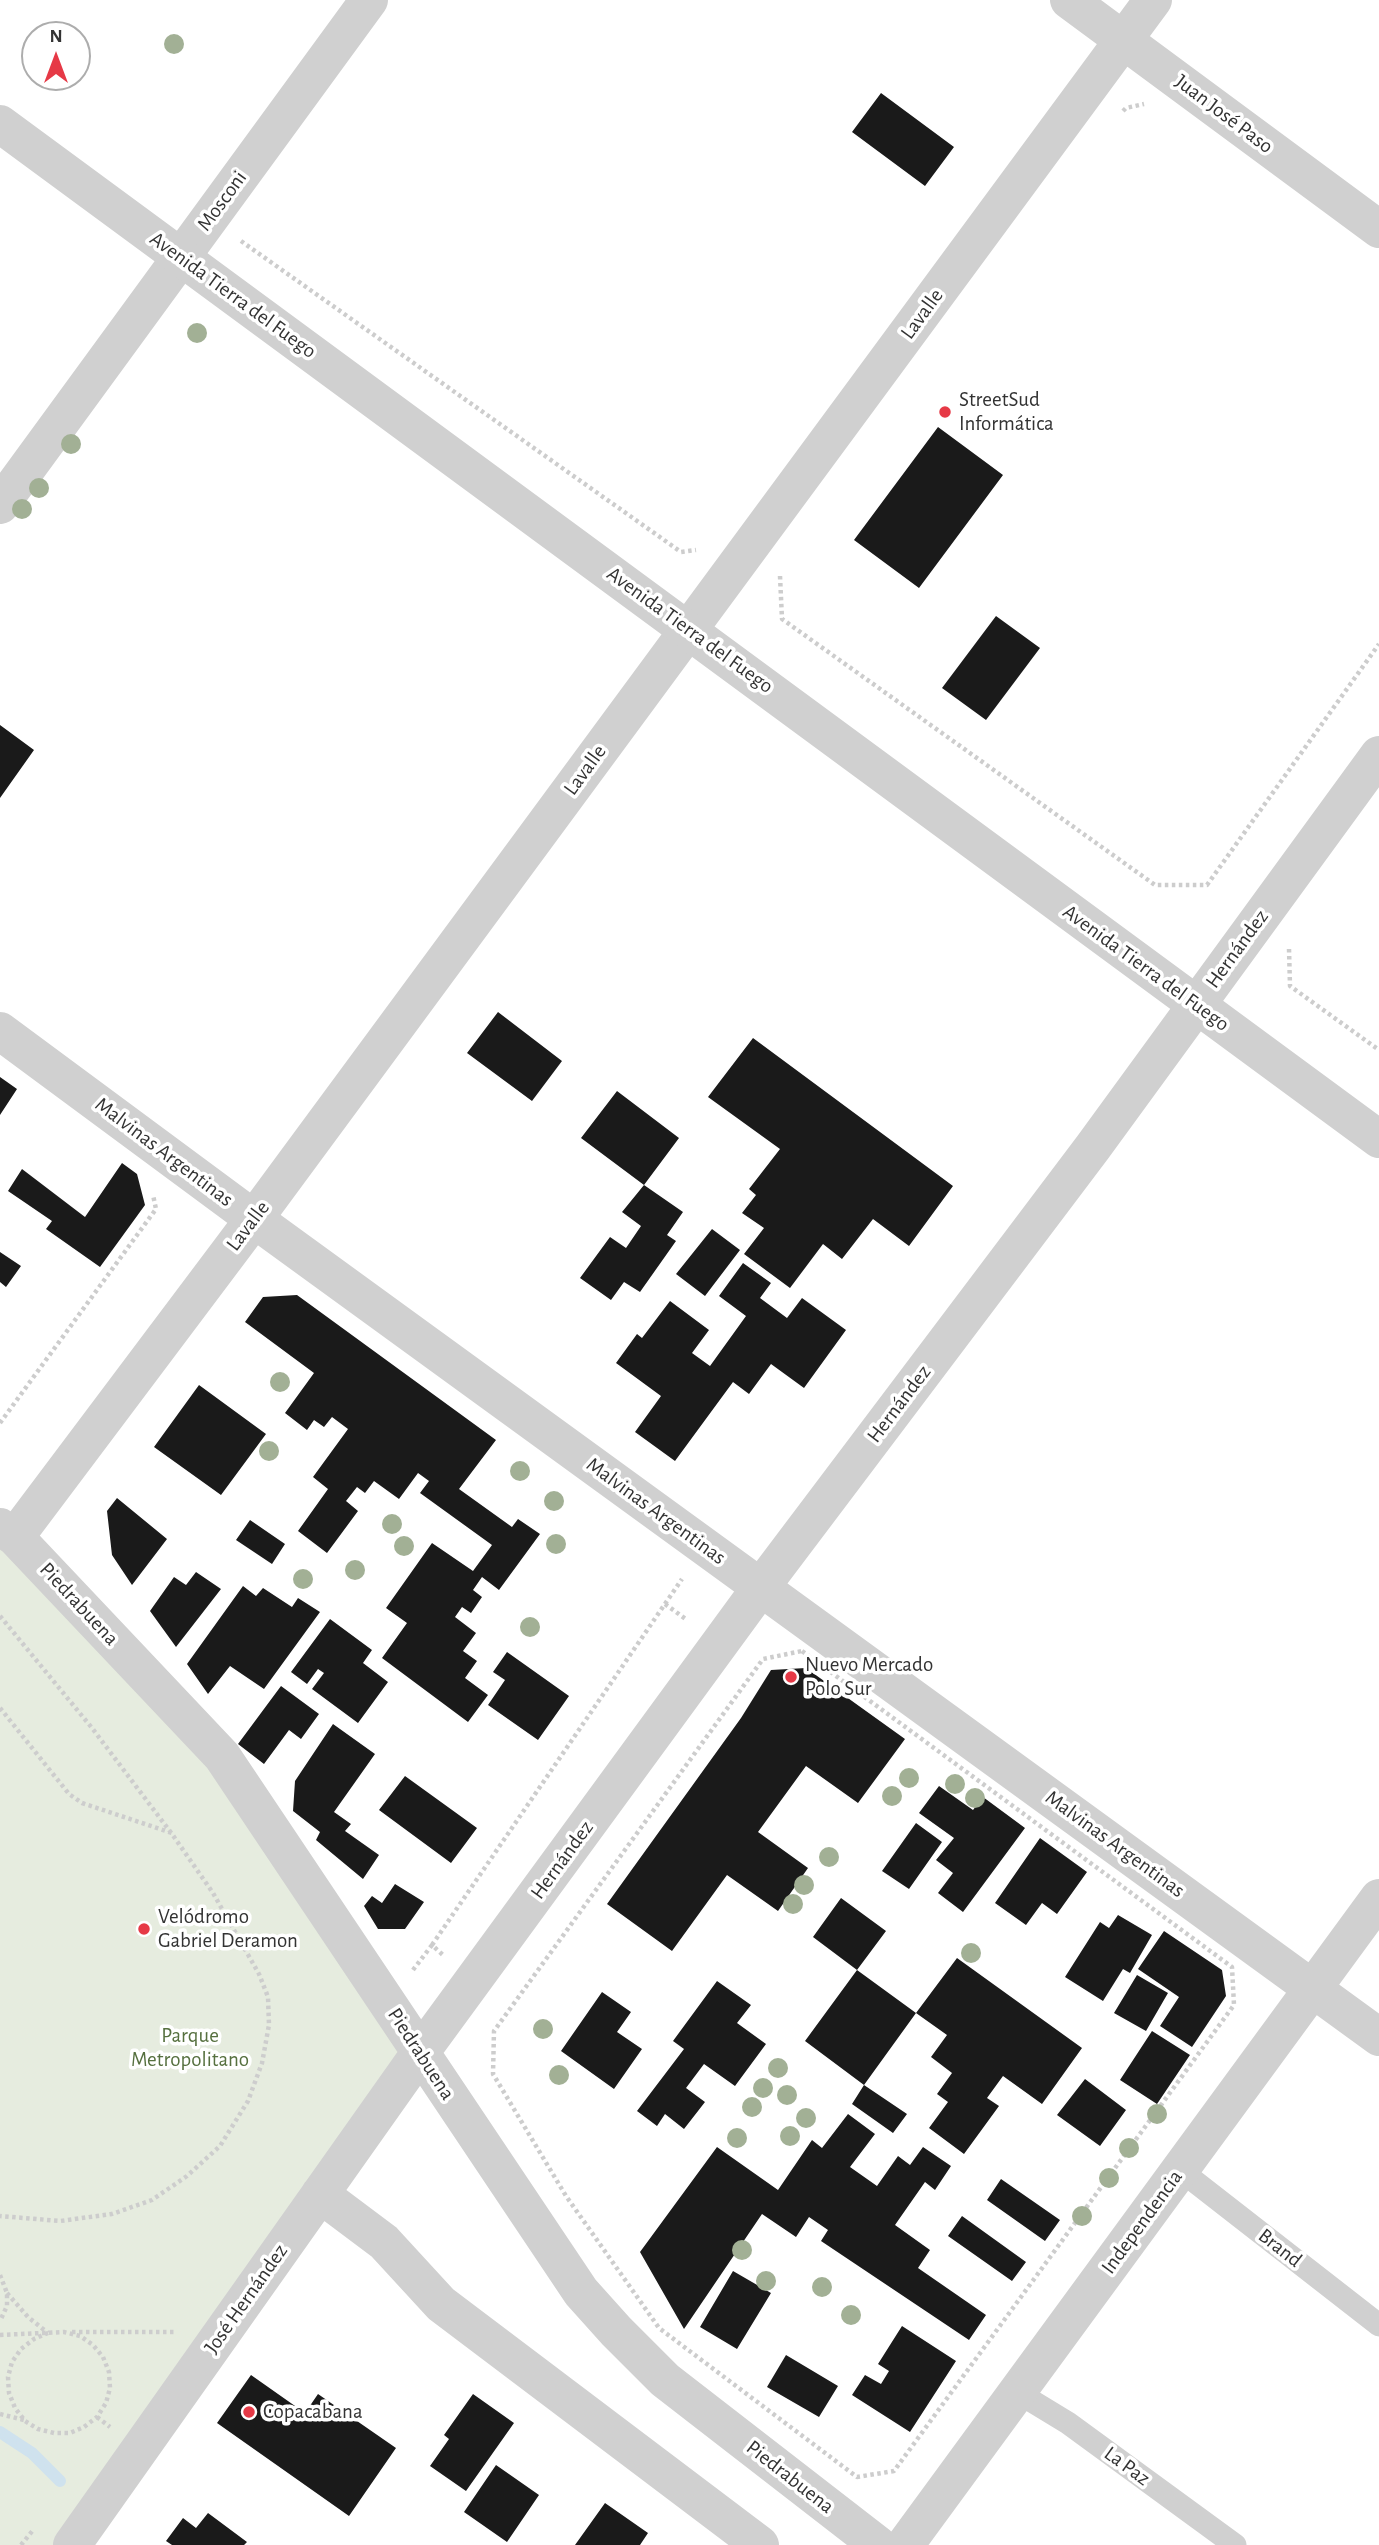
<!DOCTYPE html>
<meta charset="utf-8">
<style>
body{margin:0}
#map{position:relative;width:1379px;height:2545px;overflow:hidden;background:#fff;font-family:"Alegreya Sans",sans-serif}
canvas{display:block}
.north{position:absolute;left:21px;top:21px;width:70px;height:70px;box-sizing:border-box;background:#fff;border:2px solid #adadad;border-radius:50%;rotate:0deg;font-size:19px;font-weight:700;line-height:28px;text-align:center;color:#333}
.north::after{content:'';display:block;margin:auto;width:24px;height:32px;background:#e63946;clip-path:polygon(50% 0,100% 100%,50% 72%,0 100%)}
</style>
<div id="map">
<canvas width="1379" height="2545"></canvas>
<div class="north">N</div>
</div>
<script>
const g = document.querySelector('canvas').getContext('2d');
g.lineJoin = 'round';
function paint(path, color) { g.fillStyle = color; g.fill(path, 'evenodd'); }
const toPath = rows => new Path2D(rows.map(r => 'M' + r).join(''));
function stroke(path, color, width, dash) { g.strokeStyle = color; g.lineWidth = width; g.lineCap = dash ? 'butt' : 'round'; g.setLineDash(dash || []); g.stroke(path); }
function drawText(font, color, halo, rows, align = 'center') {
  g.font = font + ' "Alegreya Sans",sans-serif'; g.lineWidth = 7; g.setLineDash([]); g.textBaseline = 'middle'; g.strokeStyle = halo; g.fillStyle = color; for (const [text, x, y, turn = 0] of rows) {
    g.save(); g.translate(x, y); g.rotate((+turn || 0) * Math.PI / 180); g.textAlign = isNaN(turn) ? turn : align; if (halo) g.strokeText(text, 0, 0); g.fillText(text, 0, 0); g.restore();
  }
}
paint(toPath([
 [0,1527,222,1756,420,2053,72,2545,0,2545]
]), '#e6ecdf');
stroke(toPath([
 [0,2432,32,2453,60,2481]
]), '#cfe2ee', 12);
paint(toPath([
 [881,93,954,147,925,186,852,132],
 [938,427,1003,475,919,588,854,540],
 [996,616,1040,648,986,720,942,688],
 [0,725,34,750,0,798],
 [498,1012,562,1061,532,1101,467,1053],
 [753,1038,953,1186,909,1246,873,1219,842,1259,823,1244,790,1288,744,1254,764,1228,742,1213,756,1195,749,1189,780,1149,708,1097],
 [0,1077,17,1089,0,1115],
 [617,1091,679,1138,644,1185,581,1138],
 [122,1163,137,1174,145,1205,100,1267,46,1229,52,1221,8,1191,22,1169,85,1217],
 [644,1185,683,1212,667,1235,676,1241,640,1292,624,1282,611,1300,580,1278,610,1237,626,1248,641,1226,622,1212],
 [712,1229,740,1250,705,1296,676,1274],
 [0,1252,21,1266,6,1287,0,1282],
 [743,1263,771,1283,760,1298,787,1318,802,1298,846,1330,804,1388,771,1364,749,1394,733,1382,675,1461,635,1432,661,1396,616,1363,637,1334,642,1338,670,1301,709,1330,692,1353,710,1366,746,1316,719,1296],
 [297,1295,496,1440,459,1489,512,1527,518,1519,540,1534,499,1590,482,1577,473,1590,482,1597,471,1613,462,1607,455,1617,476,1633,463,1651,477,1661,465,1678,488,1695,468,1722,382,1658,407,1623,386,1608,432,1543,473,1571,492,1545,420,1493,429,1481,418,1473,399,1499,374,1481,365,1493,357,1487,346,1501,358,1511,327,1553,298,1531,328,1489,313,1477,348,1429,332,1417,324,1427,314,1420,307,1430,285,1413,314,1373,245,1322,263,1297],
 [199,1385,266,1434,221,1495,154,1447],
 [117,1498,167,1539,132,1585,112,1555,107,1511],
 [250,1520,285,1544,272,1564,236,1540],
 [196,1572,221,1589,176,1647,150,1611,174,1577,186,1585],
 [243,1586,256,1596,263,1588,292,1607,298,1598,320,1612,264,1689,230,1666,208,1694,187,1664],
 [330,1619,372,1650,363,1663,388,1682,358,1723,312,1689,324,1673,318,1669,307,1684,291,1672],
 [507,1652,569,1696,538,1740,488,1705,505,1680,493,1672],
 [806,1668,905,1739,858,1803,806,1766,758,1832,808,1868,778,1911,727,1875,672,1951,607,1904,741,1718,771,1670],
 [281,1686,319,1714,301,1739,289,1730,264,1764,238,1744],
 [333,1724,375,1754,334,1812,351,1824,345,1831,379,1855,363,1879,316,1840,320,1832,293,1811,295,1781],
 [405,1776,477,1828,451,1863,379,1810],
 [939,1786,973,1810,983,1797,1025,1828,963,1912,938,1893,953,1873,936,1860,954,1838,919,1813],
 [916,1823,942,1842,909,1889,882,1871],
 [1040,1838,1087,1872,1057,1914,1042,1903,1026,1925,995,1903],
 [395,1884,424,1902,405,1929,378,1929,364,1906,372,1896,382,1903],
 [841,1898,886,1931,857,1970,813,1937],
 [1118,1915,1152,1935,1130,1973,1123,1969,1103,2001,1065,1977,1100,1922,1109,1928],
 [1164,1931,1222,1970,1226,1996,1192,2047,1160,2026,1179,1997,1138,1969],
 [957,1958,1082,2048,1042,2104,1003,2076,987,2098,999,2106,964,2154,929,2128,948,2102,937,2094,952,2073,931,2057,947,2035,916,2013,864,2085,805,2041,857,1970,916,2013],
 [1137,1975,1168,1993,1146,2031,1114,2013],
 [717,1981,751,2005,737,2023,766,2044,735,2086,704,2064,686,2088,705,2102,684,2129,665,2114,657,2126,637,2111,684,2049,673,2041],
 [602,1992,631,2012,617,2032,642,2049,614,2089,561,2051],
 [1152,2031,1190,2055,1157,2104,1120,2080],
 [1085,2079,1126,2110,1100,2146,1057,2115],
 [864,2085,907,2114,893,2133,852,2104],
 [848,2114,875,2134,850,2167,877,2186,898,2156,910,2165,923,2147,951,2166,935,2190,925,2182,895,2225,930,2250,918,2268,986,2315,969,2340,821,2241,828,2230,809,2217,796,2237,762,2214,684,2329,640,2252,717,2147,778,2190,812,2140,822,2148],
 [1001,2179,1060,2220,1045,2241,987,2200],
 [962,2216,1026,2262,1012,2281,948,2236],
 [733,2271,771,2293,737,2349,700,2327],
 [902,2326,956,2361,910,2432,852,2395,865,2375,881,2384,889,2371,878,2364],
 [786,2355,838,2386,819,2417,767,2387],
 [251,2375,305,2413,318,2394,396,2448,349,2516,217,2423],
 [473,2394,514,2423,466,2491,430,2466,449,2439,444,2435],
 [496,2465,539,2495,507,2542,464,2512],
 [605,2503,648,2533,640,2545,575,2545],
 [208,2513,247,2542,244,2545,172,2545,166,2541,183,2518,196,2528]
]), '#1a1a1a');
stroke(toPath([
 [1123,111,1126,108,1144,104],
 [241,241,681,552,696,550],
 [780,576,782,619,1155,885,1207,885,1379,644],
 [1289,949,1290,986,1379,1050],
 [0,1423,156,1209,153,1195],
 [665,1604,687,1620],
 [0,1616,92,1728,172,1834,213,1893,259,1974,268,1997,269,2025,262,2063,248,2101,220,2146,187,2176,152,2200,112,2214,60,2221,0,2216],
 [802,1651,1232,1967,1234,2005,894,2471,857,2477,659,2328,566,2196,493,2074,494,2031,755,1670,763,1659,802,1651],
 [0,1708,69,1794,82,1803,172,1833],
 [432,1945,682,1579],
 [413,1970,432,1945,444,1956],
 [0,2275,7,2293,7,2306,0,2321],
 [7,2293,28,2317,48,2333],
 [72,2332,176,2332],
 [0,2335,64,2332,80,2336,93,2345,103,2357,109,2372,110,2388,106,2403,97,2417,84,2427,70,2433,54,2433,38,2429,25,2421,15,2408,9,2393,8,2377,12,2362,21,2349,34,2339,48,2333],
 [0,2414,24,2420],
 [97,2417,110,2427],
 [21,2545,34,2529]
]), '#cdcdcd', 4.5, [3.5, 3.5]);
stroke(toPath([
 [1180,2170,1379,2325],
 [1017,2392,1068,2423,1235,2545]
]), '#d0d0d0', 23);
stroke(toPath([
 [1069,0,1379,229],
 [0,505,369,0],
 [0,1031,254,1219,1379,2037],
 [0,1527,15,1537,222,1756,581,2292,616,2331,665,2380,878,2545],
 [15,1537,254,1219,1153,0],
 [320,2194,384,2242,441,2304,760,2545],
 [72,2545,420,2053,761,1587,1093,1147,1379,755],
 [905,2545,1379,1898]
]), '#d0d0d0', 38);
stroke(toPath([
 [0,124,1379,1139]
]), '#d0d0d0', 38);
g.fillStyle = '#a2b095';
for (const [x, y] of [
 [174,44],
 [197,333],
 [71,444],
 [39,488],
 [22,509],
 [280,1382],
 [269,1451],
 [520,1471],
 [554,1501],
 [392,1524],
 [556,1544],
 [404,1546],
 [355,1570],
 [303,1579],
 [530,1627],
 [909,1778],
 [955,1784],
 [892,1796],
 [975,1798],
 [829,1857],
 [804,1885],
 [793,1904],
 [971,1953],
 [543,2029],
 [778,2068],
 [559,2075],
 [763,2088],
 [787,2095],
 [752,2107],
 [1157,2114],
 [806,2118],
 [790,2136],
 [737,2138],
 [1129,2148],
 [1109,2178],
 [1082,2216],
 [742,2250],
 [766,2281],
 [822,2287],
 [851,2315]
]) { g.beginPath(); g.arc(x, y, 10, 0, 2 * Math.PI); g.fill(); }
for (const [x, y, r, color] of [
 [945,412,7,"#e63946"],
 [791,1677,7,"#e63946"],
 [144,1929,7,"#e63946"],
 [249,2412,7,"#e63946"]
]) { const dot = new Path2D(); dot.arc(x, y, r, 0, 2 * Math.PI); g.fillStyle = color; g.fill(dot); stroke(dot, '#fff', 2.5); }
drawText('21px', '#333', '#fff', [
 ["Juan José Paso",1224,114,37],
 ["Mosconi",222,201,-54],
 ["Avenida Tierra del Fuego",233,295,36],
 ["Lavalle",922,314,-54],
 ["Avenida Tierra del Fuego",690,630,36],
 ["Lavalle",585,770,-54],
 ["Hernández",1237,949,-54],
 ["Avenida Tierra del Fuego",1146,968,36],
 ["Malvinas Argentinas",164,1152,37],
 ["Lavalle",248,1226,-53],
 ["Hernández",899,1404,-53],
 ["Malvinas Argentinas",656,1511,36],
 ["Piedrabuena",79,1604,47],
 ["Malvinas Argentinas",1115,1844,36],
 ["Hernández",562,1860,-54],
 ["Piedrabuena",421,2054,57],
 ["Independencia",1142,2222,-54],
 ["Brand",1280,2248,38],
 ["José Hernández",246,2299,-55],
 ["La Paz",1127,2466,36],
 ["Piedrabuena",790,2477,38]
]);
drawText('21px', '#333', '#fff', [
 ["StreetSud",959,400],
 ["Informática",959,424],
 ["Nuevo Mercado",805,1665],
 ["Polo Sur",805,1689],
 ["Velódromo",158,1917],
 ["Gabriel Deramon",158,1941],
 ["Copacabana",263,2412]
], 'left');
drawText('21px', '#56703f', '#fff', [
 ["Parque",190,2036],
 ["Metropolitano",190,2060]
]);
</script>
